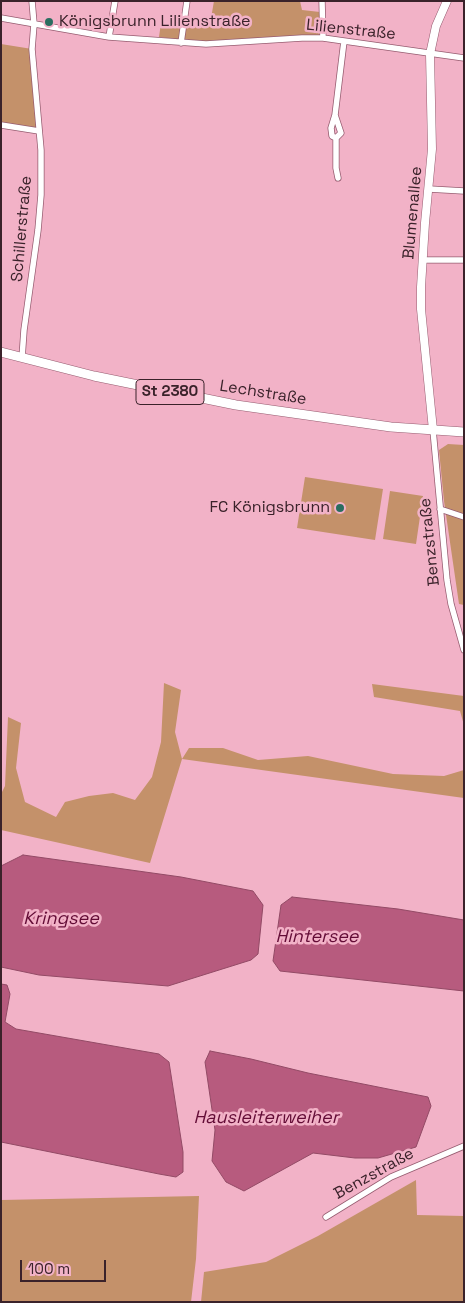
<!DOCTYPE html>
<meta charset="utf-8">
<style>
body{margin:0}
#map{position:relative;width:465px;height:1303px;overflow:hidden;background:#f2b2c7;font-family:"Space Grotesk",sans-serif}
canvas{display:block}
.frame{position:absolute;inset:0;border:2px solid #3a222a;pointer-events:none}
.scale{position:absolute;left:20px;top:1260px;width:86px;height:22px;box-sizing:border-box;border:2px solid #3a222a;border-top:0;padding-left:6px;font-size:15px;line-height:18px;white-space:nowrap;color:#3a222a;-webkit-text-stroke:4px #f2b2c7;paint-order:stroke}
</style>
<div id="map">
<canvas width="465" height="1303"></canvas>
<div class="frame"></div>
<div class="scale">100 m</div>
</div>
<script>
const g = document.querySelector('canvas').getContext('2d');
g.lineJoin = 'round';
function paint(path, color) { g.fillStyle = color; g.fill(path, 'evenodd'); }
const toPath = rows => new Path2D(rows.map(r => 'M' + r).join(''));
function stroke(path, color, width, dash) { g.strokeStyle = color; g.lineWidth = width; g.lineCap = dash ? 'butt' : 'round'; g.setLineDash(dash || []); g.stroke(path); }
function drawText(font, color, halo, rows, align = 'center') {
  g.font = font + ' "Space Grotesk",sans-serif'; g.lineWidth = 5; g.setLineDash([]); g.textBaseline = 'middle'; g.strokeStyle = halo; g.fillStyle = color; for (const [text, x, y, turn = 0] of rows) {
    g.save(); g.translate(x, y); g.rotate((+turn || 0) * Math.PI / 180); g.textAlign = isNaN(turn) ? turn : align; if (halo) g.strokeText(text, 0, 0); g.fillText(text, 0, 0); g.restore();
  }
}
paint(toPath([
 [214,1,300,1,302,10,320,12,322,39,236,42,188,41,159,37,161,23,186,28,190,27,191,21,210,24],
 [1,44,32,49,37,130,1,124],
 [448,444,464,445,464,605,459,604,444,501,439,450],
 [305,477,383,489,375,540,297,528],
 [390,491,423,496,416,544,383,539],
 [164,683,181,690,175,732,182,759,189,748,223,748,258,760,308,756,393,774,444,776,464,770,464,798,182,759,150,863,1,830,1,794,5,786,8,717,21,723,16,768,25,802,56,817,65,802,89,796,113,793,135,800,152,777,161,742],
 [372,684,464,696,464,725,460,711,374,697],
 [416,1180,417,1215,464,1216,464,1302,201,1302,204,1272,266,1262,318,1236],
 [199,1196,196,1259,191,1302,1,1302,1,1200]
]), '#c4916a');
const water = toPath([
 [23,855,181,877,253,891,263,905,258,954,251,960,168,986,39,975,1,967,1,866,23,855],
 [292,897,398,909,464,920,464,991,280,971,273,961,281,905,292,897],
 [1,984,7,985,10,994,5,1022,16,1029,159,1054,169,1062,183,1152,183,1172,176,1177,159,1174,1,1142,1,984],
 [210,1051,251,1059,308,1073,428,1097,431,1106,416,1147,378,1158,355,1158,313,1153,244,1191,226,1182,212,1161,215,1130,205,1062,210,1051]
]);
paint(water, '#b75b7e');
stroke(water, '#924a65', 1);
const street = toPath([
 [322,1,323,38],
 [1,18,109,37,206,44,302,38,323,38,464,58],
 [109,37,115,1],
 [181,43,187,1],
 [335,115,341,133,336,138,332,136,331,128,335,115,344,41],
 [1,125,39,131],
 [336,138,336,168,338,178],
 [429,189,464,191],
 [423,260,464,260],
 [22,358,24,330,38,230,41,195,41,150,32,49,34,24,32,1],
 [433,430,447,580,451,604,464,650],
 [440,509,464,517],
 [326,1217,391,1177,464,1146]
]);
const secondary = toPath([
 [433,430,421,309,421,287,425,223,432,149,430,54,436,26,447,1]
]);
const primary = toPath([
 [1,352,94,376,236,405,391,427,464,432]
]);
stroke(street, '#965c70', 7);
stroke(secondary, '#965c70', 9);
stroke(primary, '#965c70', 10);
stroke(street, '#fff', 5.5);
stroke(secondary, '#fff', 8);
stroke(primary, '#fff', 9);
for (const [x, y, r, color] of [
 [49,22,5,"#2a6e60"],
 [340,508,5,"#2a6e60"]
]) { const dot = new Path2D(); dot.arc(x, y, r, 0, 2 * Math.PI); g.fillStyle = color; g.fill(dot); stroke(dot, '#f2b2c7', 2); }
for (const [x, y, w] of [
 [170,392,68]
]) { const box = new Path2D(); box.roundRect(x - w / 2, y - 12.5, w, 25, 4); g.fillStyle = '#f2b2c7'; g.fill(box); stroke(box, '#3a222a', 1); }
drawText('bold 15px', '#3a222a', null, [
 ["St 2380",170,392]
]);
drawText('16px', '#3a222a', '#f2b2c7', [
 ["Königsbrunn Lilienstraße",59,22],
 ["FC Königsbrunn",330,508,"right"]
], 'left');
drawText('16px', '#3a222a', '#f2b2c7', [
 ["Lilienstraße",351,30,6],
 ["Blumenallee",413,213,-85],
 ["Schillerstraße",22,229,-85],
 ["Lechstraße",263,393,9],
 ["Benzstraße",430,542,-96],
 ["Benzstraße",374,1174,-29]
]);
drawText('italic 18px', '#630c36', '#f2b2c7', [
 ["Kringsee",61,919],
 ["Hintersee",317,937],
 ["Hausleiterweiher",266,1118]
]);
</script>
